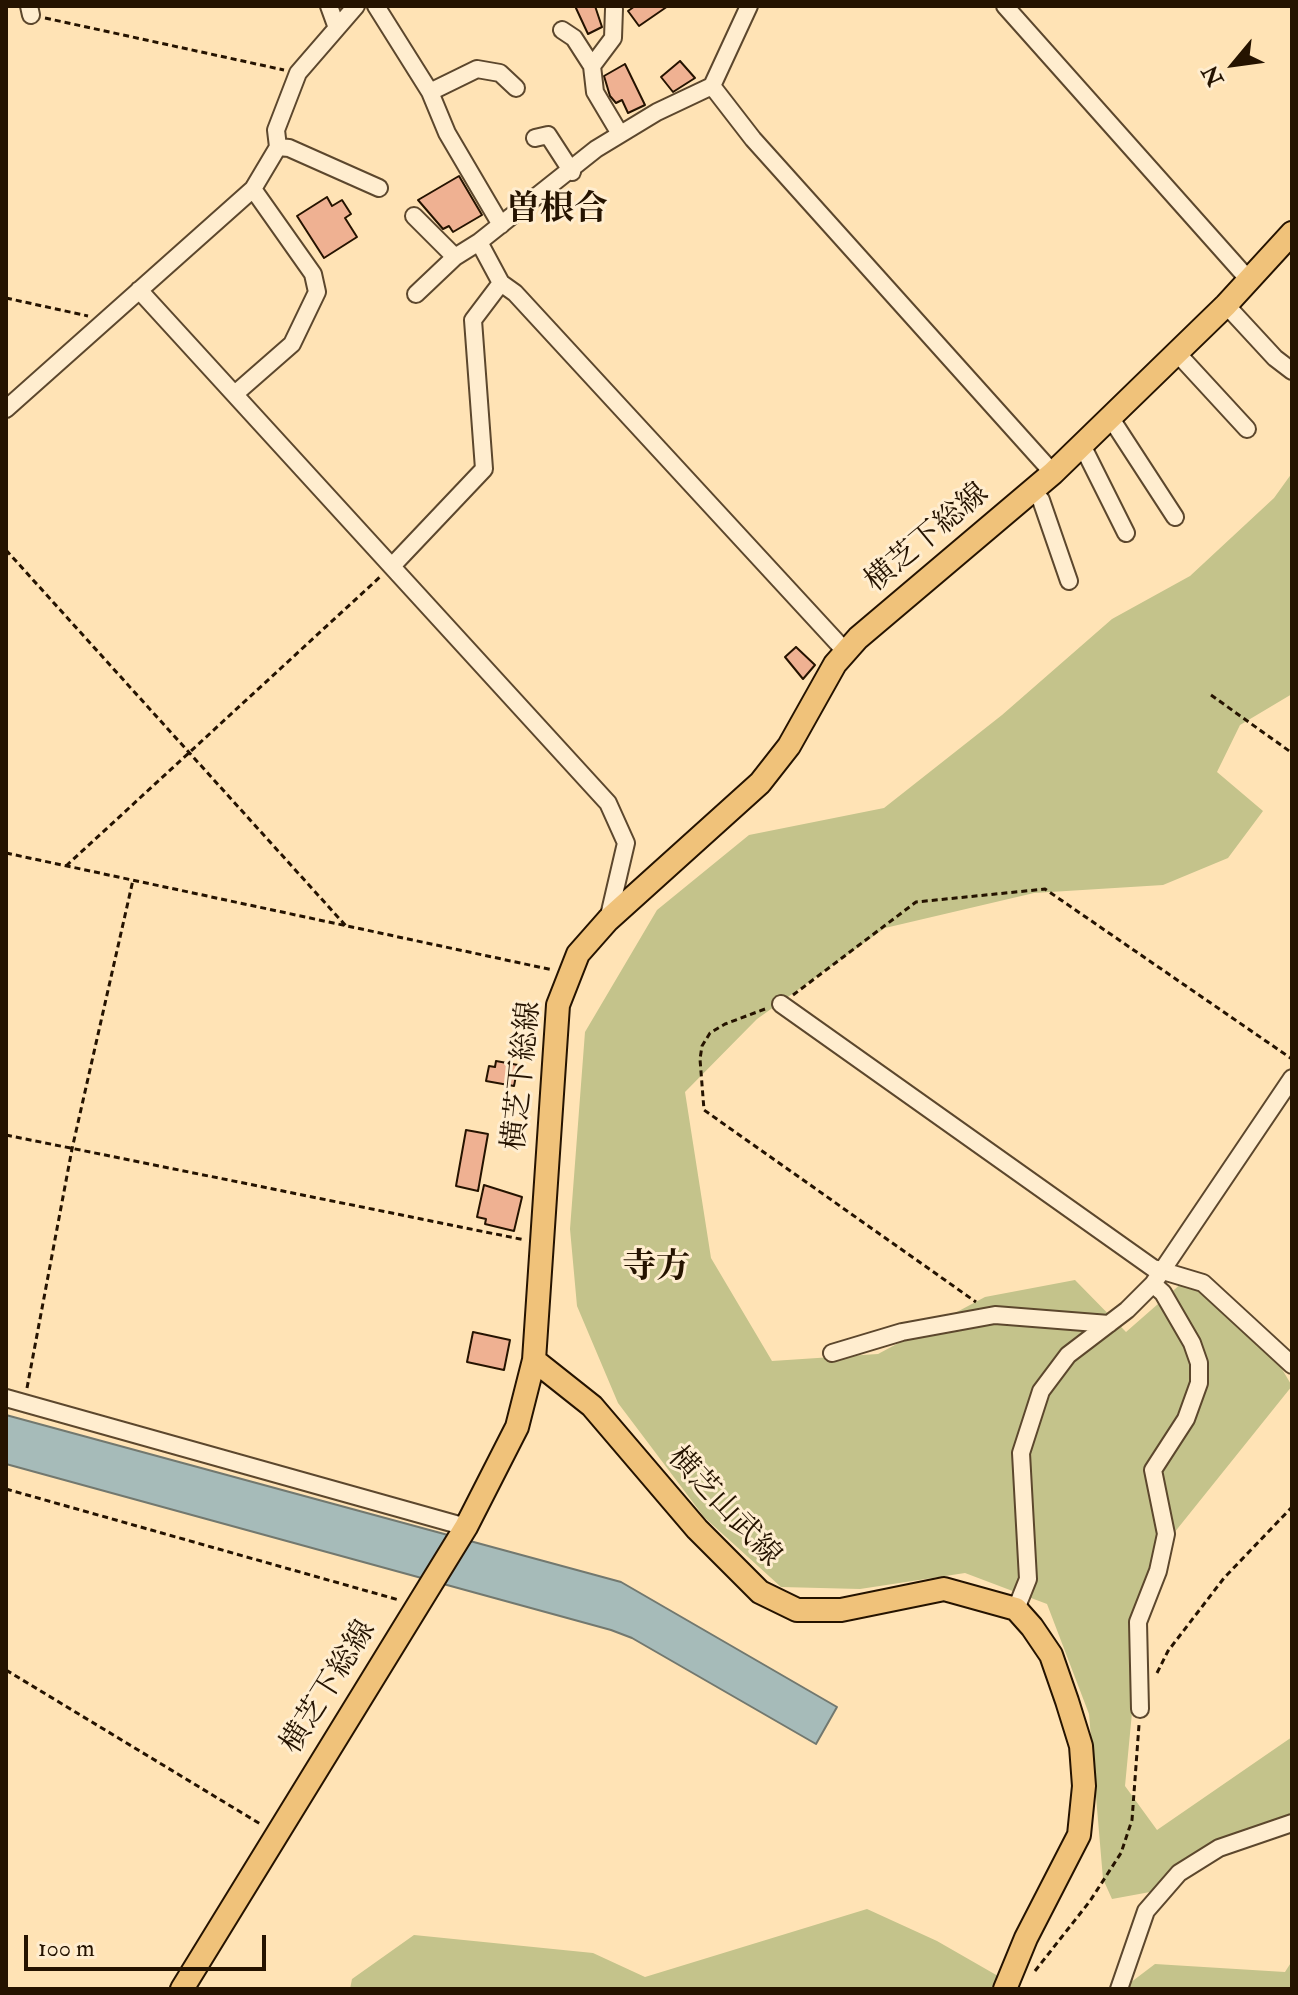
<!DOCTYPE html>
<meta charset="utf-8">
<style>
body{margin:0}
#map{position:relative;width:1298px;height:1995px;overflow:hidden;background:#ffe3b5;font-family:"IM FELL Double Pica",serif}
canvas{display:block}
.frame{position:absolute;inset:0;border:8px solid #251300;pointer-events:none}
.north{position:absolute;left:1194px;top:24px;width:80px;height:80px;-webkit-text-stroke:6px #ffedcf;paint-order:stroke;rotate:241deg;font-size:22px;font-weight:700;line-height:32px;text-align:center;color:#251300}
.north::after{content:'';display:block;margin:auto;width:28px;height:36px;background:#251300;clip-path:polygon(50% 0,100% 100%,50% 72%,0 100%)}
.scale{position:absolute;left:24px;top:1935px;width:242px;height:36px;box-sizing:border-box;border:4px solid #251300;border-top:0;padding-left:10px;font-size:24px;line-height:28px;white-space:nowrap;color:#251300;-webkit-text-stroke:6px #ffedcf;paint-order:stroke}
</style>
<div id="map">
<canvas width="1298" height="1995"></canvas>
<div class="frame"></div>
<div class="north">N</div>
<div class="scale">100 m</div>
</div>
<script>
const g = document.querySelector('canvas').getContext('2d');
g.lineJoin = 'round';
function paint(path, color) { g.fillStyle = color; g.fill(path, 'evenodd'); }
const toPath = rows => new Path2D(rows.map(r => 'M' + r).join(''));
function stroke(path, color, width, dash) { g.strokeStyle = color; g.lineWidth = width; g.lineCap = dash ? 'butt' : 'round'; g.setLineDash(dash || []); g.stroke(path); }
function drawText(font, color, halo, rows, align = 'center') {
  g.font = font + ' "IM FELL Double Pica","Noto Serif JP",serif'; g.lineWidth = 6; g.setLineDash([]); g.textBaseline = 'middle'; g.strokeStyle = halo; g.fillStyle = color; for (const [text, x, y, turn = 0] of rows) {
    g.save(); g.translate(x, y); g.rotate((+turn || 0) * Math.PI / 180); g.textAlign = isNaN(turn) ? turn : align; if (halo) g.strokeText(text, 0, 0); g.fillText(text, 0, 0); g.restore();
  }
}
paint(toPath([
 [1292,473,1292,694,1240,725,1217,772,1263,811,1228,858,1163,885,1034,893,885,928,757,1019,685,1092,711,1258,772,1361,878,1354,985,1297,1075,1280,1126,1332,1191,1275,1260,1332,1292,1386,1174,1533,1137,1660,1125,1786,1157,1830,1292,1737,1292,1823,1264,1830,1161,1890,1112,1899,1103,1879,1089,1714,1047,1604,965,1573,860,1589,781,1587,704,1517,618,1403,577,1306,570,1229,585,1032,657,910,749,835,884,808,1002,715,1112,619,1190,576,1274,498],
 [867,1909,937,1941,998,1976,994,1989,350,1989,352,1979,414,1935,593,1953,645,1977],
 [1292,1961,1292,1989,1122,1989,1155,1964,1285,1972]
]), '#c4c38b');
const water = toPath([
 [6,1415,621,1582,837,1707,816,1744,632,1638,611,1630,6,1464,6,1415]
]);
paint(water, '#a6bbb9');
stroke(water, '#72786f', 2);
const building = toPath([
 [575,6,595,6,602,27,588,34,575,6],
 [635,6,668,6,639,26,628,11,635,6],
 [680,61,695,78,673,92,661,77,680,61],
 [625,64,645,105,628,113,622,100,616,103,610,96,604,76,625,64],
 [459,176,482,215,453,232,449,226,443,229,418,200,459,176],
 [327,197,332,206,342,200,351,214,345,218,357,237,324,258,297,216,327,197],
 [796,647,815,665,803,679,785,657,796,647],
 [496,1061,518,1065,514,1086,486,1081,489,1066,495,1067,496,1061],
 [466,1130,488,1134,478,1191,456,1186,466,1130],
 [484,1185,522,1197,514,1231,485,1224,486,1219,477,1217,484,1185],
 [473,1332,510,1340,504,1370,467,1362,473,1332]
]);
paint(building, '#efb192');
stroke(building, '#251300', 2);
const minor = toPath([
 [29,6,31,15],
 [329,6,337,28],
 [376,6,430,92,447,133,501,225],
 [1005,6,1249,280],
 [562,30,574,38,592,66,595,92,620,134],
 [592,66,613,38,614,9],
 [712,86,753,139,1053,473],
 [430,92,477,69,500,73,516,88],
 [535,138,548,135,572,172],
 [278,147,289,148,379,188],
 [414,216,455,257],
 [501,283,515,293,846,652],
 [139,290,608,803,626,843,608,920],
 [416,294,455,257,479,242],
 [1226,305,1275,358,1292,371],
 [1177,353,1247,429],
 [236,393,292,344,317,292,313,274,253,189],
 [6,409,253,189,278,147,276,130,298,73,356,6],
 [1110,417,1175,517],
 [1082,445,1126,533],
 [1032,490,1041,500,1069,581],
 [393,565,484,469,473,320,501,283,479,242,596,149,657,112,712,86,749,6],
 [781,1004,1153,1268,1203,1283,1292,1365],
 [832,1353,902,1332,995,1315,1109,1324],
 [6,1398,466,1527],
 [1016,1609,1028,1579,1021,1453,1041,1391,1068,1355,1127,1310,1153,1284,1292,1078],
 [1140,1709,1138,1622,1158,1571,1166,1534,1153,1470,1186,1419,1199,1383,1199,1363,1192,1343,1163,1293,1153,1284],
 [1119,1989,1146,1911,1179,1873,1219,1848,1292,1823]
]);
const major = toPath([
 [534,1360,592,1406,697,1529,760,1592,797,1610,841,1610,944,1589,1016,1609,1032,1627,1051,1655,1067,1701,1081,1746,1084,1786,1079,1835,1026,1938,1005,1989],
 [182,1989,466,1527,517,1427,534,1360,558,1005,578,954,608,920,760,783,789,746,835,664,858,638,1053,473,1226,305,1292,233]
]);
stroke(minor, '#5c472d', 20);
stroke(major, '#251300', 26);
stroke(toPath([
 [45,18,284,70],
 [6,298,88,316],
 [6,550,346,926],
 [1211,695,1292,753],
 [6,853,553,970],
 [66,866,381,576],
 [793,995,916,902,1045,889,1292,1059],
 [765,1009,725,1024,710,1033,702,1046,700,1059,704,1110,976,1302],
 [6,1135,525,1240],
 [27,1388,72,1149,133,880],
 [6,1489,399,1600],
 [6,1670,262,1825],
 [1157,1673,1168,1651,1224,1578,1292,1507],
 [1035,1971,1090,1901,1121,1853,1132,1820,1139,1725]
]), '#251300', 3, [6, 4]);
stroke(minor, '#ffedcf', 16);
stroke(major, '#f0c27a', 22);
drawText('30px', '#251300', '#ffedcf', [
 ["横芝下総線",928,539,-40],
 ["横芝下総線",524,1076,-84],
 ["横芝山武線",723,1508,47],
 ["横芝下総線",330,1688,-58]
]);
drawText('bold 34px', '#251300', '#ffedcf', [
 ["曽根合",557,212],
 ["寺方",656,1270]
]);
</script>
